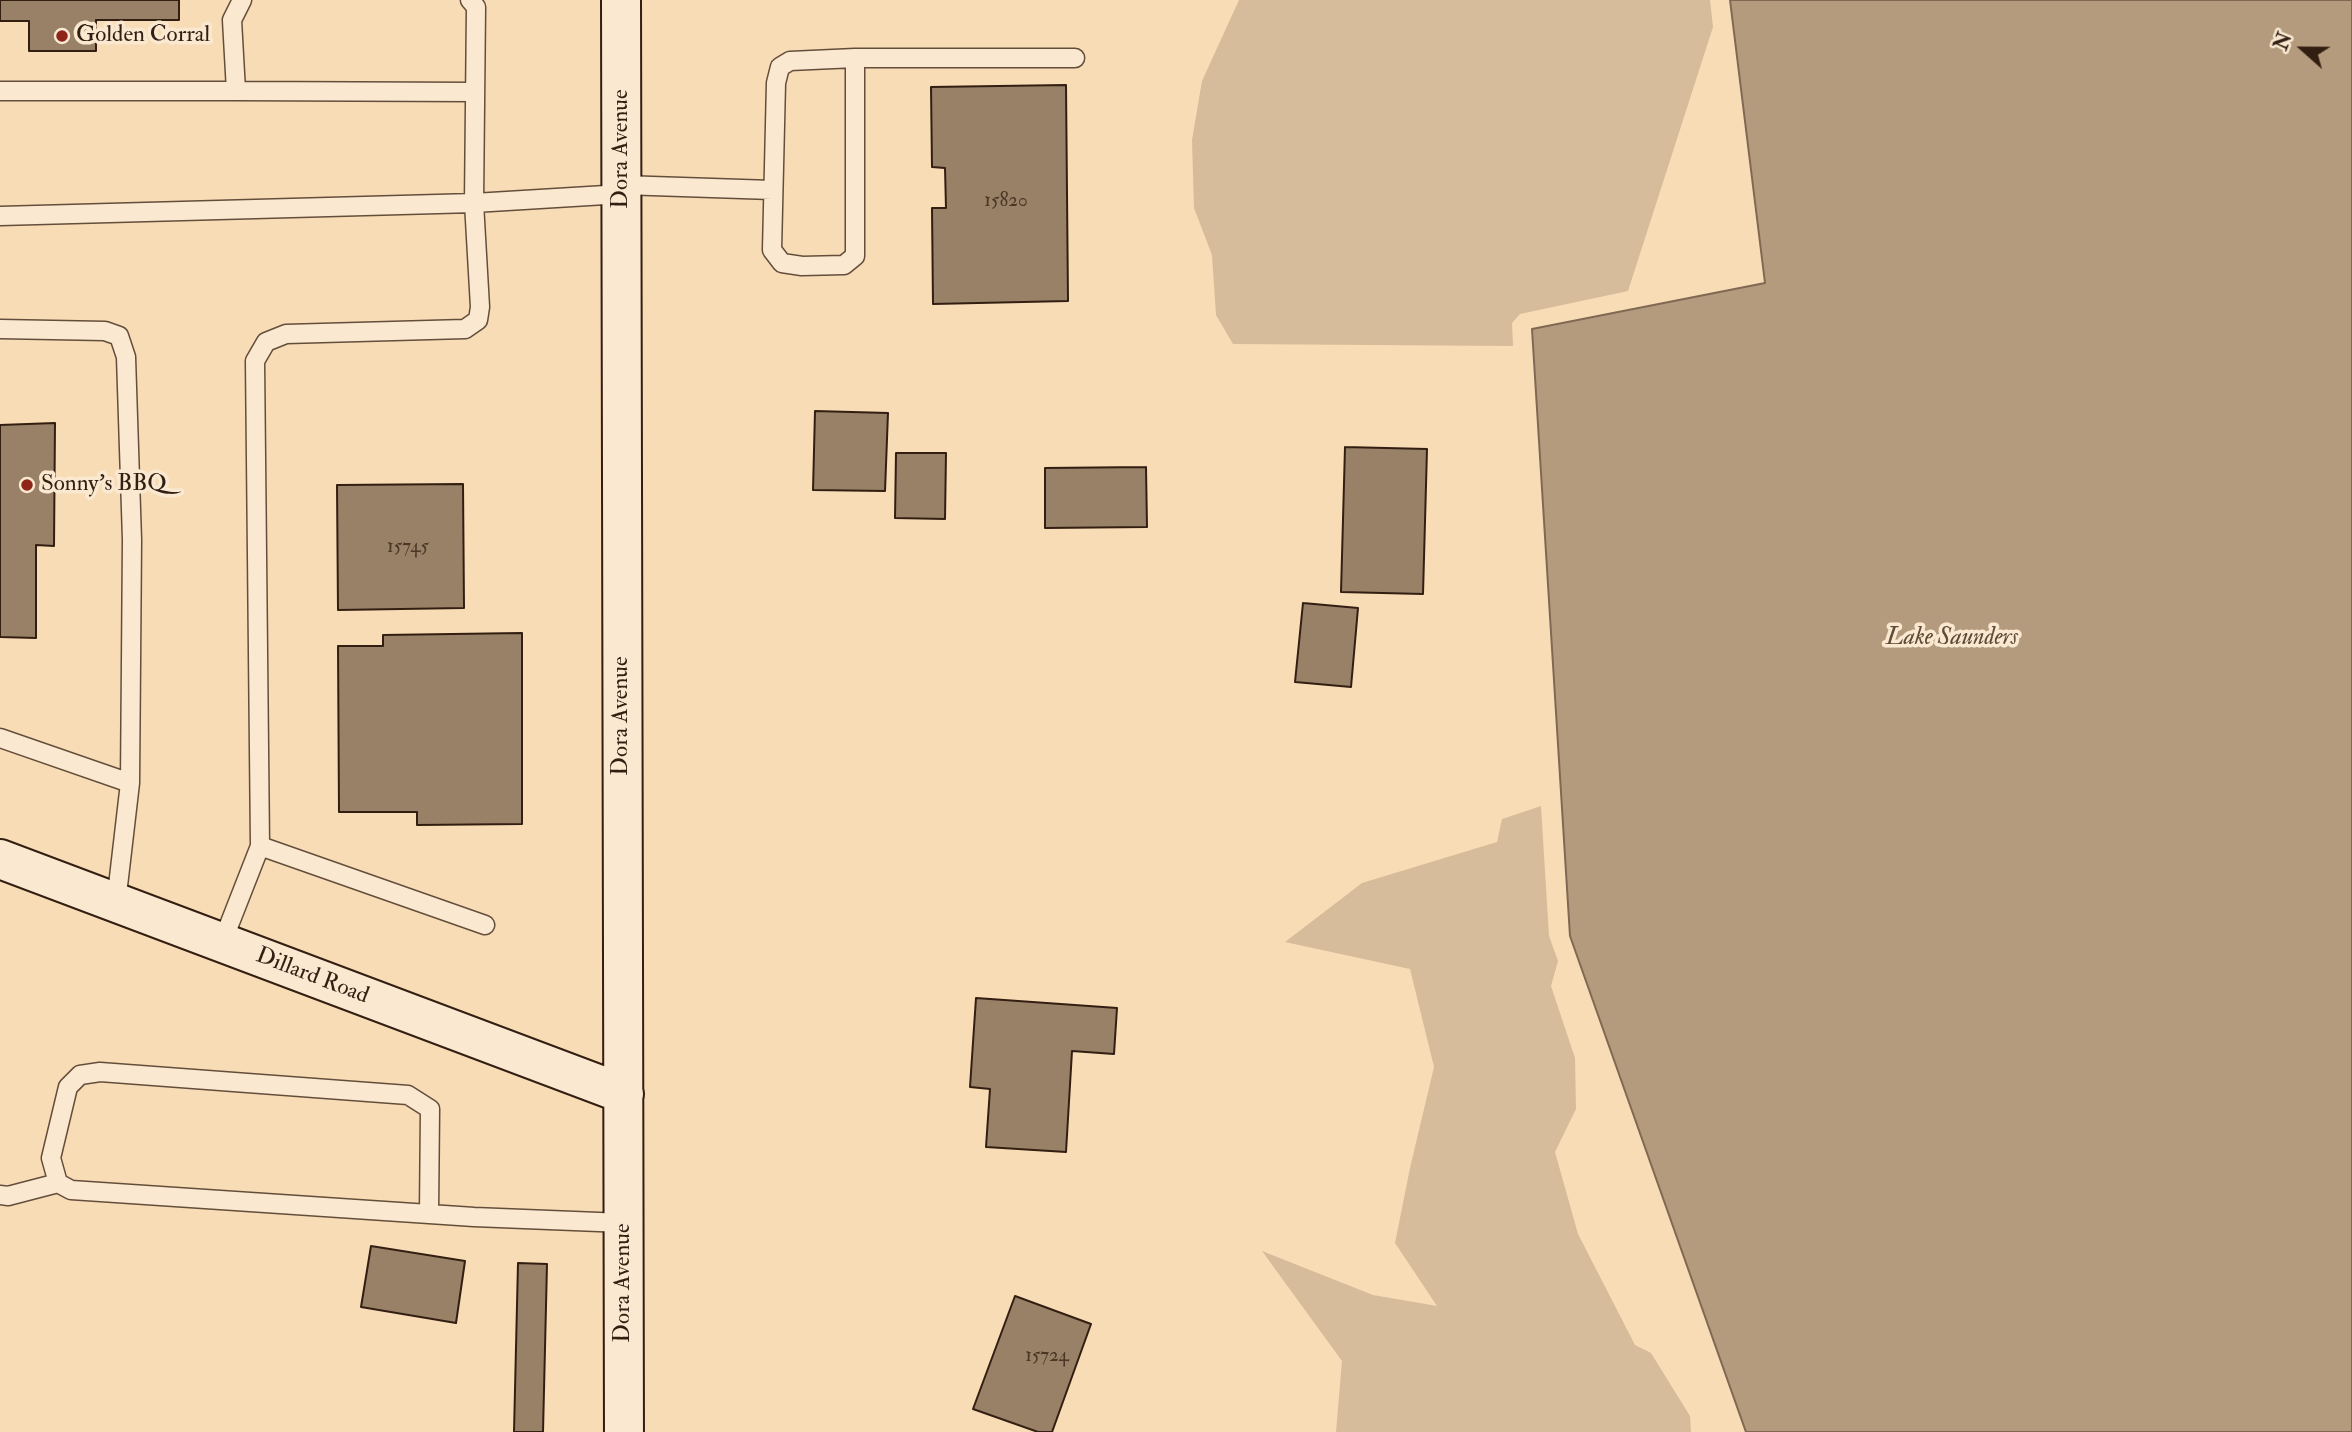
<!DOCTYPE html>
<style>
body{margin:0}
#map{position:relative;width:2352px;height:1432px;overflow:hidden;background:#f7dcb6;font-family:"IM FELL Double Pica",serif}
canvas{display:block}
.north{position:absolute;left:2268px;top:14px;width:70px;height:70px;-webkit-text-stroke:5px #fae8d0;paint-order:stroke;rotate:291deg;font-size:19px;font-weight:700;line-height:28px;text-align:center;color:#331e12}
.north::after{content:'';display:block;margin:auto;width:24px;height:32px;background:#331e12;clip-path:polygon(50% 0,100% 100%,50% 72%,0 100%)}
</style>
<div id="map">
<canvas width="2352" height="1432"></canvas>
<div class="north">N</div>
</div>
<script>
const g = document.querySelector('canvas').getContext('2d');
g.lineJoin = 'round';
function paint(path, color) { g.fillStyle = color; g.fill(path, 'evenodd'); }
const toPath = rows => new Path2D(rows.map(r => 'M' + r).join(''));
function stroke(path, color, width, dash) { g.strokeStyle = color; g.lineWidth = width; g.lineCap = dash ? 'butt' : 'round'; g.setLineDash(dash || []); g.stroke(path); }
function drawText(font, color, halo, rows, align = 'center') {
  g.font = font + ' "IM FELL Double Pica",serif'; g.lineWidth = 7; g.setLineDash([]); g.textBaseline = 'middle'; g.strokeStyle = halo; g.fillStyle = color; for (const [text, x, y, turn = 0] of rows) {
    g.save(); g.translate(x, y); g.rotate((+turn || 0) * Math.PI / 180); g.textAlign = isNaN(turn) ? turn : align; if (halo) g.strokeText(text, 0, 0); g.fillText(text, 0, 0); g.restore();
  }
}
paint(toPath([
 [1239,0,1710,0,1713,27,1628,291,1520,314,1512,323,1513,346,1233,344,1216,315,1212,255,1194,208,1192,140,1202,81],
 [1541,806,1549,936,1558,961,1551,986,1575,1058,1576,1109,1555,1152,1578,1234,1635,1345,1651,1353,1690,1416,1691,1432,1336,1432,1342,1361,1262,1251,1373,1295,1437,1306,1395,1243,1410,1168,1434,1067,1410,969,1285,942,1362,883,1497,842,1502,819]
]), '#d6bc9a');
const water = toPath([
 [1730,0,2352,0,2352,1432,1746,1432,1570,936,1532,329,1765,283,1730,0]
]);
paint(water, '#b49b7e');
stroke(water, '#806953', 2);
const building = toPath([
 [0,0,179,0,179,20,96,20,96,51,29,51,29,21,0,21,0,0],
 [1066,85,1068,301,933,304,932,208,946,208,945,168,932,167,931,87,1066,85],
 [815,411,888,413,885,491,813,490,815,411],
 [55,423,54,546,36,545,36,638,0,637,0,425,55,423],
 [1345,447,1427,449,1423,594,1341,592,1345,447],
 [896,453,946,453,945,519,895,518,896,453],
 [1146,467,1147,527,1045,528,1045,468,1146,467],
 [463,484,464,608,338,610,337,485,463,484],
 [1303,603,1358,608,1351,687,1295,682,1303,603],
 [522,633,522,824,417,825,417,812,339,812,338,646,383,646,383,635,522,633],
 [976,998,1117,1008,1114,1054,1072,1051,1066,1152,986,1147,990,1089,970,1087,976,998],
 [371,1246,465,1261,456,1323,361,1307,371,1246],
 [518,1263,547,1264,543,1432,514,1432,518,1263],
 [1015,1296,1091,1324,1052,1432,1038,1432,973,1409,1015,1296]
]);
paint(building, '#998167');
stroke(building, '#331e12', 2);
const lane = toPath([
 [470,0,476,7,474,203,622,194],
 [855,58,855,256,844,265,802,266,782,263,772,250,776,83,780,67,790,61,855,58],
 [855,58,1075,58],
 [0,91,236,91,232,20,242,0],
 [236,91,474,92],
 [622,185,772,190],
 [0,216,474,203,480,307,478,320,465,329,286,334,266,342,255,361,260,846],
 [0,329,105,331,119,336,126,357,132,540,130,783],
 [0,738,130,783,116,903],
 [222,943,260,846,485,925],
 [0,1195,8,1196,58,1183],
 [429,1214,430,1109,408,1095,100,1072,80,1075,68,1087,51,1158,58,1183,71,1190,474,1217,624,1223]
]);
const secondary = toPath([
 [621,0,624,1432],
 [0,859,624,1094]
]);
stroke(lane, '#644e3b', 21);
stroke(secondary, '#331e12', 42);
stroke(lane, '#fae8d0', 18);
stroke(secondary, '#fae8d0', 38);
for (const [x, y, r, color] of [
 [62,36,7,"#8f2418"],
 [27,485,7,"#8f2418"]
]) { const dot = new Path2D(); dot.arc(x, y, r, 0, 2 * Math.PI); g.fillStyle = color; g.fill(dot); stroke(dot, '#fae8d0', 2.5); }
drawText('19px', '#4c3727', null, [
 ["15820",1006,202],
 ["15745",408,548],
 ["15724",1047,1357]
]);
drawText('23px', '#331e12', '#fae8d0', [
 ["Golden Corral",76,36],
 ["Sonny's BBQ",41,485]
], 'left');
drawText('23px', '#331e12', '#fae8d0', [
 ["Dora Avenue",622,149,-90],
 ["Dora Avenue",622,716,-90],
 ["Dillard Road",312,977,21],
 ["Dora Avenue",624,1283,-90]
]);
drawText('italic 24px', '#604a38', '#fae8d0', [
 ["Lake Saunders",1952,639]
]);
</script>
